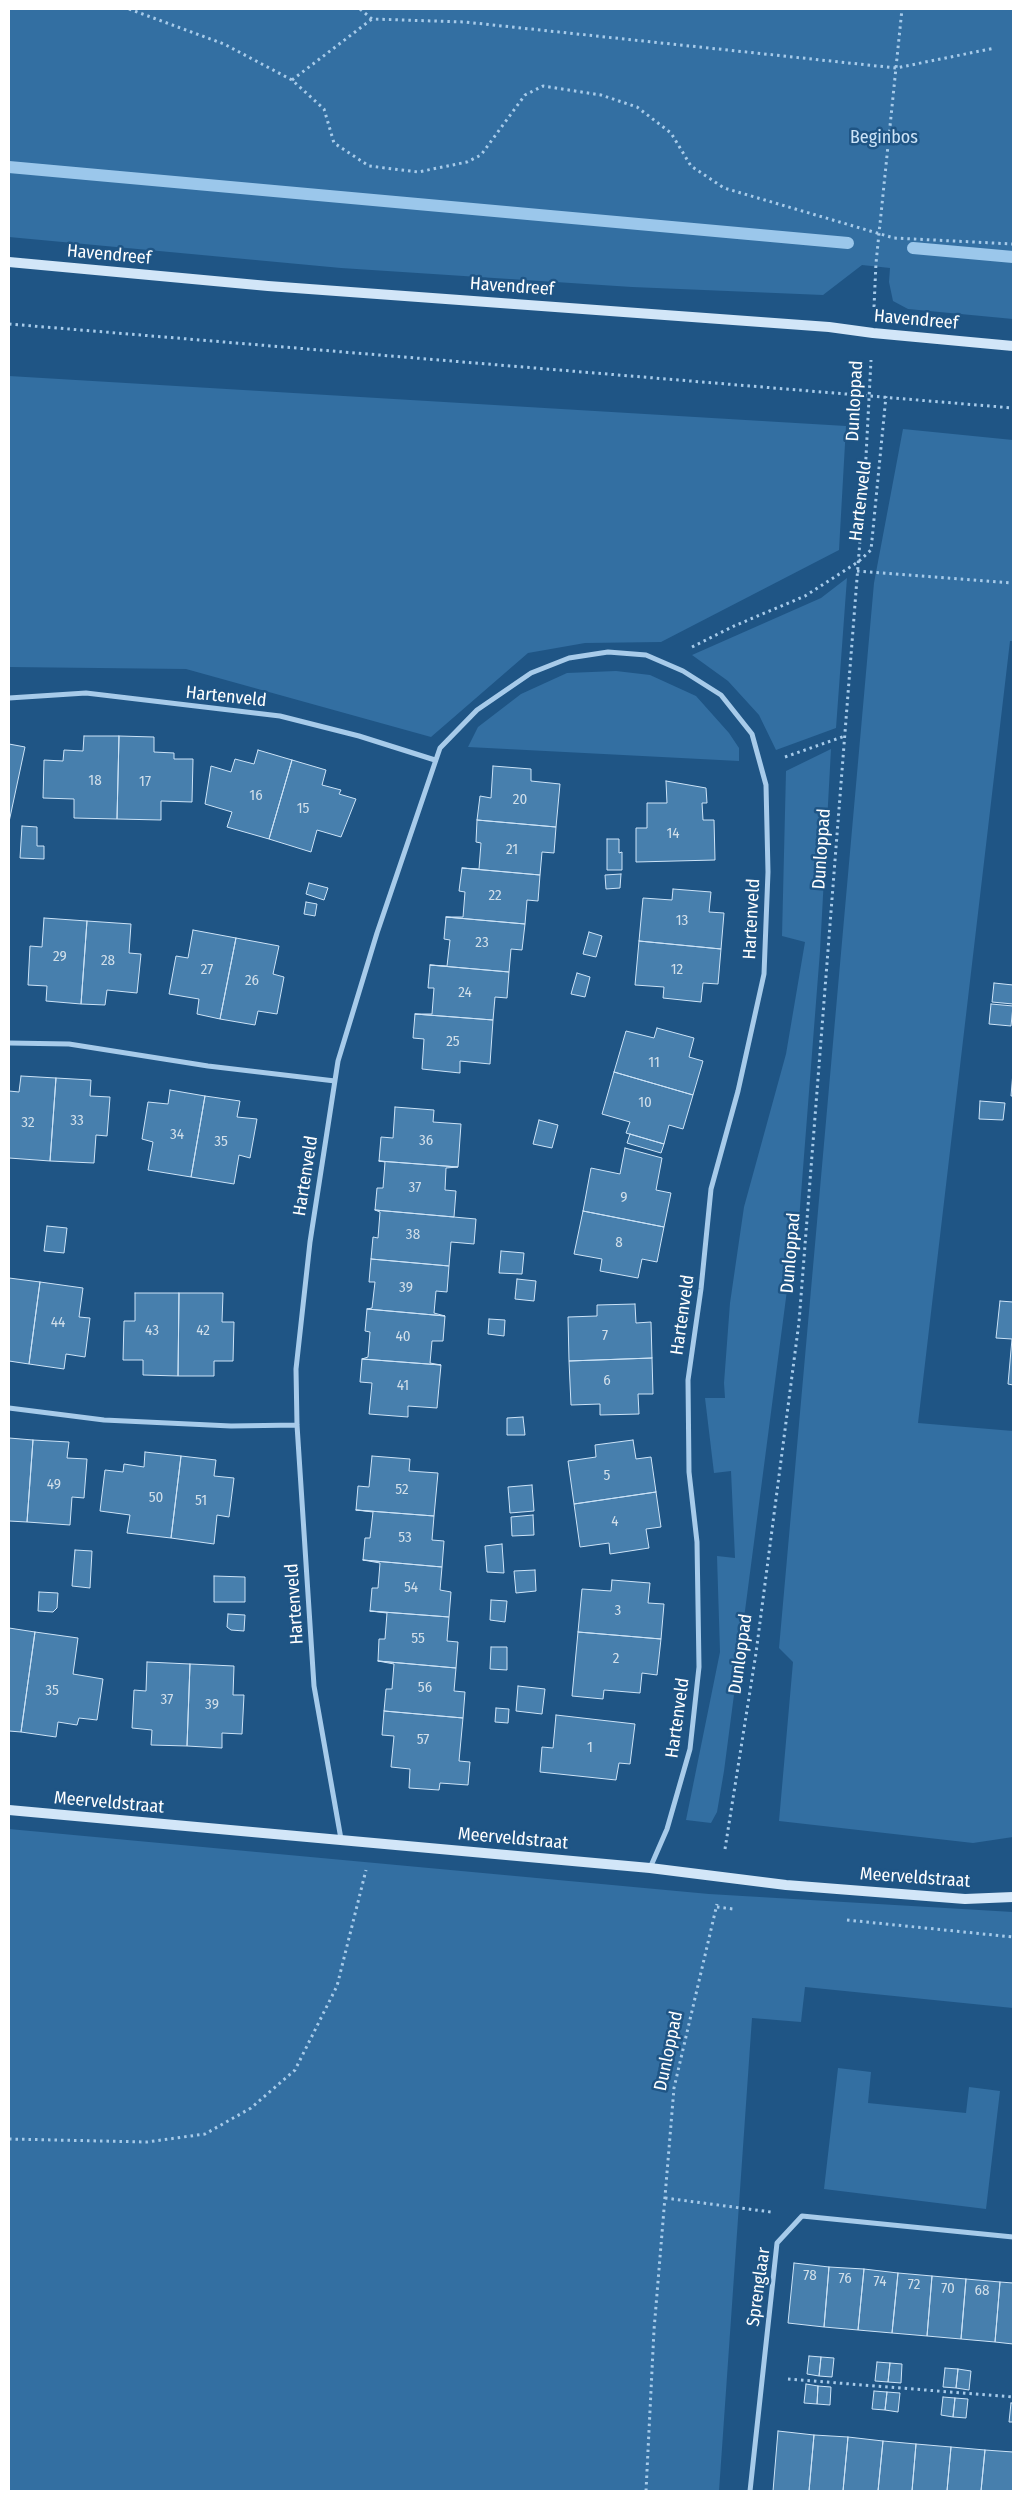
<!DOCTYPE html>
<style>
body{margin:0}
#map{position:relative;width:1022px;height:2500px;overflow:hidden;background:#1f5585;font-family:"Fira Sans Condensed",sans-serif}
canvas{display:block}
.frame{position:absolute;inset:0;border:10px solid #fff;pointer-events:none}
</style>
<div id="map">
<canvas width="1022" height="2500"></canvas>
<div class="frame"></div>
</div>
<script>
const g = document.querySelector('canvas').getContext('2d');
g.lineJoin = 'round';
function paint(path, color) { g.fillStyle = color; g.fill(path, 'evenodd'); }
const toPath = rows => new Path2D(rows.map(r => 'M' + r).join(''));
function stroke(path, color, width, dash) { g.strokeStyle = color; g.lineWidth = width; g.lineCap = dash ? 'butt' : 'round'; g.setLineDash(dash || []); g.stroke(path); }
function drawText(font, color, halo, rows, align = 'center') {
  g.font = font + ' "Fira Sans Condensed",sans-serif'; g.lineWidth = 5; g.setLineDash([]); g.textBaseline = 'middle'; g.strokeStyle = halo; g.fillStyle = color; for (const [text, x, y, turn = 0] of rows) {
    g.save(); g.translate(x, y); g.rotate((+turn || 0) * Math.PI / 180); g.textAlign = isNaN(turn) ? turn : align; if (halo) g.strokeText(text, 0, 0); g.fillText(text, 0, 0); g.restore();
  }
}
paint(toPath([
 [9,9,1013,9,1013,319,908,309,893,301,889,282,890,268,862,265,823,295,632,287,341,268,9,237],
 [9,376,846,426,839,550,661,642,585,643,528,653,431,737,186,669,9,667],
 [903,429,1013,440,1013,641,1010,641,918,1423,1013,1431,1013,1837,973,1843,779,1821,793,1662,779,1648,874,583],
 [847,578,836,728,776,750,759,715,728,681,692,655,821,598],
 [616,671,650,675,696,696,729,733,739,748,739,761,468,747,478,727,521,694,567,673],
 [831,749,820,951,799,1220,792,1252,724,1771,717,1812,711,1823,686,1820,720,1652,717,1556,735,1558,731,1471,714,1473,705,1398,725,1398,724,1383,730,1303,744,1207,786,1054,805,942,782,936,786,771],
 [9,1829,709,1894,1013,1912,1013,2008,805,1987,801,2022,752,2018,719,2491,9,2491],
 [838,2068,871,2072,868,2103,966,2113,969,2087,1000,2091,986,2209,824,2189]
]), '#336fa2');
stroke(toPath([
 [9,167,848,243],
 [913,248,1013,257]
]), '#9bc7eb', 12);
const building = toPath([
 [84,736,119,736,117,819,74,818,74,799,43,798,44,760,63,761,64,750,83,751,84,736],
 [119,736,154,737,154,752,174,753,174,759,193,759,192,802,161,801,161,820,117,819,119,736],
 [9,744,25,747,9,822,9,744],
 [258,750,292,760,269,839,227,827,232,812,205,804,211,766,231,772,235,759,254,764,258,750],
 [292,760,326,770,322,785,341,790,339,794,356,799,341,837,317,830,311,852,269,839,292,760],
 [493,766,531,769,531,781,560,784,556,827,477,820,480,796,491,798,493,766],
 [666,781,706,788,707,803,702,803,703,820,714,820,715,860,636,862,636,828,647,828,647,803,667,803,666,781],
 [477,820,556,827,554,853,542,852,540,875,462,868,479,869,481,843,476,842,477,820],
 [22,826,37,827,37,846,44,846,44,859,20,858,22,826],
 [607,839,619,839,619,853,622,852,622,870,607,870,607,839],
 [462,868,540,875,538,901,527,900,525,924,446,917,463,917,465,892,459,891,462,868],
 [621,874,620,888,606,889,605,875,621,874],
 [309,883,328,888,324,900,306,894,309,883],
 [673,889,711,892,709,912,724,913,721,949,639,941,643,898,672,900,673,889],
 [306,902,317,904,315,916,304,914,306,902],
 [446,917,525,924,522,950,511,949,509,972,430,965,447,966,450,940,444,939,446,917],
 [44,918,87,921,81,1004,46,1001,47,986,28,985,30,946,42,947,44,918],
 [87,921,131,924,129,953,141,954,137,993,107,990,105,1005,81,1004,87,921],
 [193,930,236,938,220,1019,197,1014,199,999,169,994,176,956,188,958,193,930],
 [589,932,602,936,596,957,583,954,589,932],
 [236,938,279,946,273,974,284,977,277,1014,258,1011,255,1025,220,1019,236,938],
 [639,941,721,949,718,984,703,983,701,1002,663,998,664,987,635,985,639,941],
 [430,965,509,972,507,998,495,997,493,1020,415,1014,432,1014,434,988,428,988,430,965],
 [577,973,590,977,585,997,571,994,577,973],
 [994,983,1013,985,1013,1004,992,1002,994,983],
 [991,1004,1013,1006,1011,1026,989,1024,991,1004],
 [415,1014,493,1020,490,1064,460,1061,460,1073,422,1069,424,1039,413,1038,415,1014],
 [657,1028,694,1038,689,1057,703,1061,693,1095,614,1072,626,1031,654,1038,657,1028],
 [614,1072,693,1095,683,1129,669,1125,664,1144,626,1133,630,1122,602,1114,614,1072],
 [1013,1072,1013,1096,1011,1096,1013,1072],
 [21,1076,56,1078,50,1161,9,1158,9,1091,19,1092,21,1076],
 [56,1078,91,1080,90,1096,110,1097,107,1136,96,1135,94,1163,50,1161,56,1078],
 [170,1090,205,1096,191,1177,148,1170,153,1142,142,1139,148,1102,168,1104,170,1090],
 [205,1096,240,1101,237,1117,257,1119,250,1158,239,1155,234,1184,191,1177,205,1096],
 [980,1101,1005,1103,1003,1120,979,1119,980,1101],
 [395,1107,434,1110,433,1122,461,1124,458,1167,379,1161,381,1137,393,1138,395,1107],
 [539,1120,558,1125,552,1148,533,1144,539,1120],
 [630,1134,664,1144,661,1153,627,1143,630,1134],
 [625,1148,662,1158,656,1190,671,1193,664,1227,583,1211,591,1168,620,1174,625,1148],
 [379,1161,458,1167,446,1168,445,1190,456,1191,454,1217,375,1210,377,1188,383,1188,385,1162,379,1161],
 [375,1210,476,1219,474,1244,451,1242,449,1266,371,1259,373,1237,378,1238,380,1212,375,1210],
 [583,1211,664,1227,657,1262,642,1259,638,1278,600,1271,602,1259,574,1254,583,1211],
 [47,1226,67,1228,64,1253,44,1251,47,1226],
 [501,1251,524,1253,522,1274,499,1273,501,1251],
 [371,1259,449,1266,447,1292,436,1291,434,1313,445,1316,367,1309,372,1308,375,1282,369,1282,371,1259],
 [9,1278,40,1282,29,1364,9,1361,9,1278],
 [517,1279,536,1281,534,1301,515,1299,517,1279],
 [40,1282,83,1288,79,1317,90,1318,85,1357,66,1354,64,1369,29,1364,40,1282],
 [135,1293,179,1293,178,1376,143,1375,143,1360,123,1360,124,1321,135,1321,135,1293],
 [179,1293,223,1293,222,1322,234,1322,233,1361,214,1361,214,1376,178,1376,179,1293],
 [1000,1301,1013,1302,1013,1385,1008,1384,1012,1339,996,1338,1000,1301],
 [635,1304,636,1323,651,1322,652,1358,569,1361,568,1317,597,1316,597,1305,635,1304],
 [367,1309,445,1316,443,1341,432,1341,430,1363,441,1365,362,1359,368,1357,370,1332,365,1331,367,1309],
 [489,1319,505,1320,504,1336,488,1334,489,1319],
 [652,1358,653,1394,638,1394,639,1414,600,1415,600,1404,571,1405,569,1361,652,1358],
 [362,1359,441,1365,437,1408,408,1406,408,1417,369,1414,372,1383,360,1382,362,1359],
 [523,1417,525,1435,507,1435,507,1418,523,1417],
 [9,1438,33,1440,27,1522,9,1521,9,1438],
 [33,1440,69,1442,67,1458,87,1459,84,1498,72,1497,70,1525,27,1522,33,1440],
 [633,1440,636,1459,651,1457,656,1492,574,1504,568,1461,596,1457,595,1445,633,1440],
 [145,1452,181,1456,171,1538,127,1533,130,1515,100,1511,105,1470,123,1472,124,1464,144,1467,145,1452],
 [181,1456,216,1460,214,1476,234,1478,229,1517,217,1515,214,1544,171,1538,181,1456],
 [372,1456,410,1459,409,1471,438,1473,434,1516,356,1510,358,1486,369,1487,372,1456],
 [532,1485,534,1511,510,1513,508,1487,532,1485],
 [656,1492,661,1527,646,1529,649,1548,610,1554,609,1543,580,1547,574,1504,656,1492],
 [356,1510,434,1516,432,1540,444,1541,442,1567,363,1560,365,1538,370,1538,373,1512,356,1510],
 [533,1515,534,1535,512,1536,511,1517,533,1515],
 [502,1544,504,1573,487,1572,485,1546,502,1544],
 [75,1550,92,1551,90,1588,72,1586,75,1550],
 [363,1560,442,1567,440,1590,451,1592,449,1617,370,1611,372,1588,378,1588,380,1563,363,1560],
 [535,1570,536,1591,516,1593,514,1571,535,1570],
 [214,1576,245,1577,245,1602,214,1602,214,1576],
 [612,1580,650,1583,648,1603,664,1604,661,1639,578,1632,582,1589,611,1591,612,1580],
 [39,1592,58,1593,57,1608,53,1612,38,1611,39,1592],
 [491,1600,507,1601,505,1622,490,1620,491,1600],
 [370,1611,449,1617,447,1641,458,1642,456,1668,378,1661,379,1639,385,1639,387,1613,370,1611],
 [228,1614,245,1615,244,1631,231,1630,227,1627,228,1614],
 [9,1628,35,1632,21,1732,9,1731,9,1628],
 [35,1632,78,1638,73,1674,103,1679,97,1720,79,1718,77,1725,58,1722,56,1737,21,1732,35,1632],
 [578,1632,661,1639,657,1675,642,1673,640,1693,604,1690,603,1699,572,1696,578,1632],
 [491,1647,507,1647,507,1670,490,1669,491,1647],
 [378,1661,456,1668,454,1691,465,1692,463,1718,384,1711,386,1689,392,1689,394,1664,378,1661],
 [147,1662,190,1664,187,1746,151,1745,152,1730,132,1728,134,1690,146,1691,147,1662],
 [190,1664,234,1666,233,1695,244,1695,242,1734,222,1733,222,1748,187,1746,190,1664],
 [518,1686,545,1689,542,1714,516,1711,518,1686],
 [496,1708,509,1709,508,1723,495,1722,496,1708],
 [384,1711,463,1718,459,1761,470,1762,468,1785,440,1783,439,1790,409,1788,410,1769,391,1767,394,1736,382,1735,384,1711],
 [556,1715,635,1724,630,1764,619,1763,616,1780,540,1772,542,1747,553,1748,556,1715],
 [794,2263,829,2267,824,2327,788,2323,794,2263],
 [829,2267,864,2269,858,2330,824,2327,829,2267],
 [864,2269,898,2273,892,2333,858,2330,864,2269],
 [898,2273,932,2276,927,2336,892,2333,898,2273],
 [932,2276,966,2279,961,2339,927,2336,932,2276],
 [966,2279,1000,2282,995,2342,961,2339,966,2279],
 [1000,2282,1013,2283,1013,2344,995,2342,1000,2282],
 [809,2356,821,2357,819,2376,807,2374,809,2356],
 [821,2357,834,2358,832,2377,819,2376,821,2357],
 [877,2362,890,2363,888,2382,875,2381,877,2362],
 [890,2363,902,2364,901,2383,888,2382,890,2363],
 [945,2368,958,2369,956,2388,943,2387,945,2368],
 [958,2369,971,2371,969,2390,956,2388,958,2369],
 [806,2384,818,2386,817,2404,804,2403,806,2384],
 [818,2386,831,2387,830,2405,817,2404,818,2386],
 [874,2391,887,2392,885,2410,872,2409,874,2391],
 [887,2392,900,2393,898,2412,885,2410,887,2392],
 [943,2397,955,2398,953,2417,941,2415,943,2397],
 [955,2398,968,2399,966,2418,953,2417,955,2398],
 [1011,2403,1013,2403,1013,2422,1009,2422,1011,2403],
 [778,2431,814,2435,809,2491,773,2491,778,2431],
 [814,2435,848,2437,843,2491,809,2491,814,2435],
 [848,2437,883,2441,878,2491,843,2491,848,2437],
 [883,2441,916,2444,912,2491,878,2491,883,2441],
 [916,2444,951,2447,947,2491,912,2491,916,2444],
 [951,2447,985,2450,981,2491,947,2491,951,2447],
 [985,2450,1013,2452,1013,2491,981,2491,985,2450]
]);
paint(building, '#477fad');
stroke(building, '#cce3f7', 1);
stroke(toPath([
 [129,9,224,44,292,80,324,109,334,143,369,166,418,172,467,162,481,155,525,95,543,86,601,95,637,107,671,133,691,166,724,188,894,238,1013,244],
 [360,9,372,19,465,22,896,68,995,48],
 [292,80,372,19],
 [874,307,876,263,902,9],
 [9,324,1013,408],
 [857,571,1013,583],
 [692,647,734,626,805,596,858,562,871,550,886,396],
 [785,757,845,736],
 [725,1849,756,1653,799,1322,865,476,871,360],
 [717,1907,733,1909],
 [847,1920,1013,1937],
 [9,2139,147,2142,205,2134,251,2108,295,2070,337,1986,366,1870],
 [665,2198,771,2212],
 [788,2379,1013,2397],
 [646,2491,654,2330,674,2088,717,1904]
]), '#a7cbea', 3, [2.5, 4]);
stroke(toPath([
 [9,698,86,693,280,716,359,736,435,760],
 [9,1043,69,1044,208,1066,335,1081],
 [9,1408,104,1420,231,1426,297,1425],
 [341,1839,314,1686,297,1425,296,1369,310,1242,338,1061,377,933,440,748,477,710,531,673,569,658,608,652,646,655,683,671,721,695,752,734,766,785,768,872,764,974,738,1091,711,1189,701,1289,688,1380,689,1472,697,1542,699,1667,690,1749,667,1829,650,1868],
 [750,2491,777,2243,802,2216,1013,2237]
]), '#a7cbea', 5);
stroke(toPath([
 [9,262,268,286,829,327,873,333,1013,346],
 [9,1810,650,1868,786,1885,965,1899,1013,1897]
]), '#d2e6f8', 10);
drawText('15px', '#d1dfea', null, [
 ["18",95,781],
 ["17",145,782],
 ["16",256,796],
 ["20",520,800],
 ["15",303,809],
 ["14",673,834],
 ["21",512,850],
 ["22",495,896],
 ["13",682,921],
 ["23",482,943],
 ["29",60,957],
 ["28",108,961],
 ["27",207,970],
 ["12",677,970],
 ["26",252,981],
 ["24",465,993],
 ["25",453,1042],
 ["11",654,1063],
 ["10",645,1103],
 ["33",77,1121],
 ["32",28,1123],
 ["34",177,1135],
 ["36",426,1141],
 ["35",221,1142],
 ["37",415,1188],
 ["9",624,1198],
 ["38",413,1235],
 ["8",619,1243],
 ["39",406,1288],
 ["44",58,1323],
 ["43",152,1331],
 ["42",203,1331],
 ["7",605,1336],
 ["40",403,1337],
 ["6",607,1381],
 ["41",403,1386],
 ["5",607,1476],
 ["49",54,1485],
 ["52",402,1490],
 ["50",156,1498],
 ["51",201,1501],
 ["4",615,1522],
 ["53",405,1538],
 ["54",411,1588],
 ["3",618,1611],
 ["55",418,1639],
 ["2",616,1659],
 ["56",425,1688],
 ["35",52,1691],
 ["37",167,1700],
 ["39",212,1705],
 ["57",423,1740],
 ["1",590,1748],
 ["78",810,2276],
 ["76",845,2279],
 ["74",880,2282],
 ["72",914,2285],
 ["70",948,2289],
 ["68",982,2291]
]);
drawText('18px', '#cce3f7', '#1f5585', [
 ["Beginbos",884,138]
]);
drawText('18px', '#fff', '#1f5585', [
 ["Havendreef",109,255,5],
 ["Havendreef",512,287,4],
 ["Havendreef",916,320,5],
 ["Dunloppad",855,401,-87],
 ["Hartenveld",861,501,-83],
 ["Hartenveld",226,697,6],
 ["Dunloppad",822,849,-86],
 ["Hartenveld",752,919,-87],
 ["Hartenveld",306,1176,-81],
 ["Dunloppad",791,1253,-85],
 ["Hartenveld",683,1315,-82],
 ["Hartenveld",295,1604,-94],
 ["Dunloppad",741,1654,-82],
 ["Hartenveld",678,1718,-82],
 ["Meerveldstraat",109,1803,5],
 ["Meerveldstraat",513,1839,5],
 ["Meerveldstraat",915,1878,4],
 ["Dunloppad",669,2051,-78],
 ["Sprenglaar",759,2287,-82]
]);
</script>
